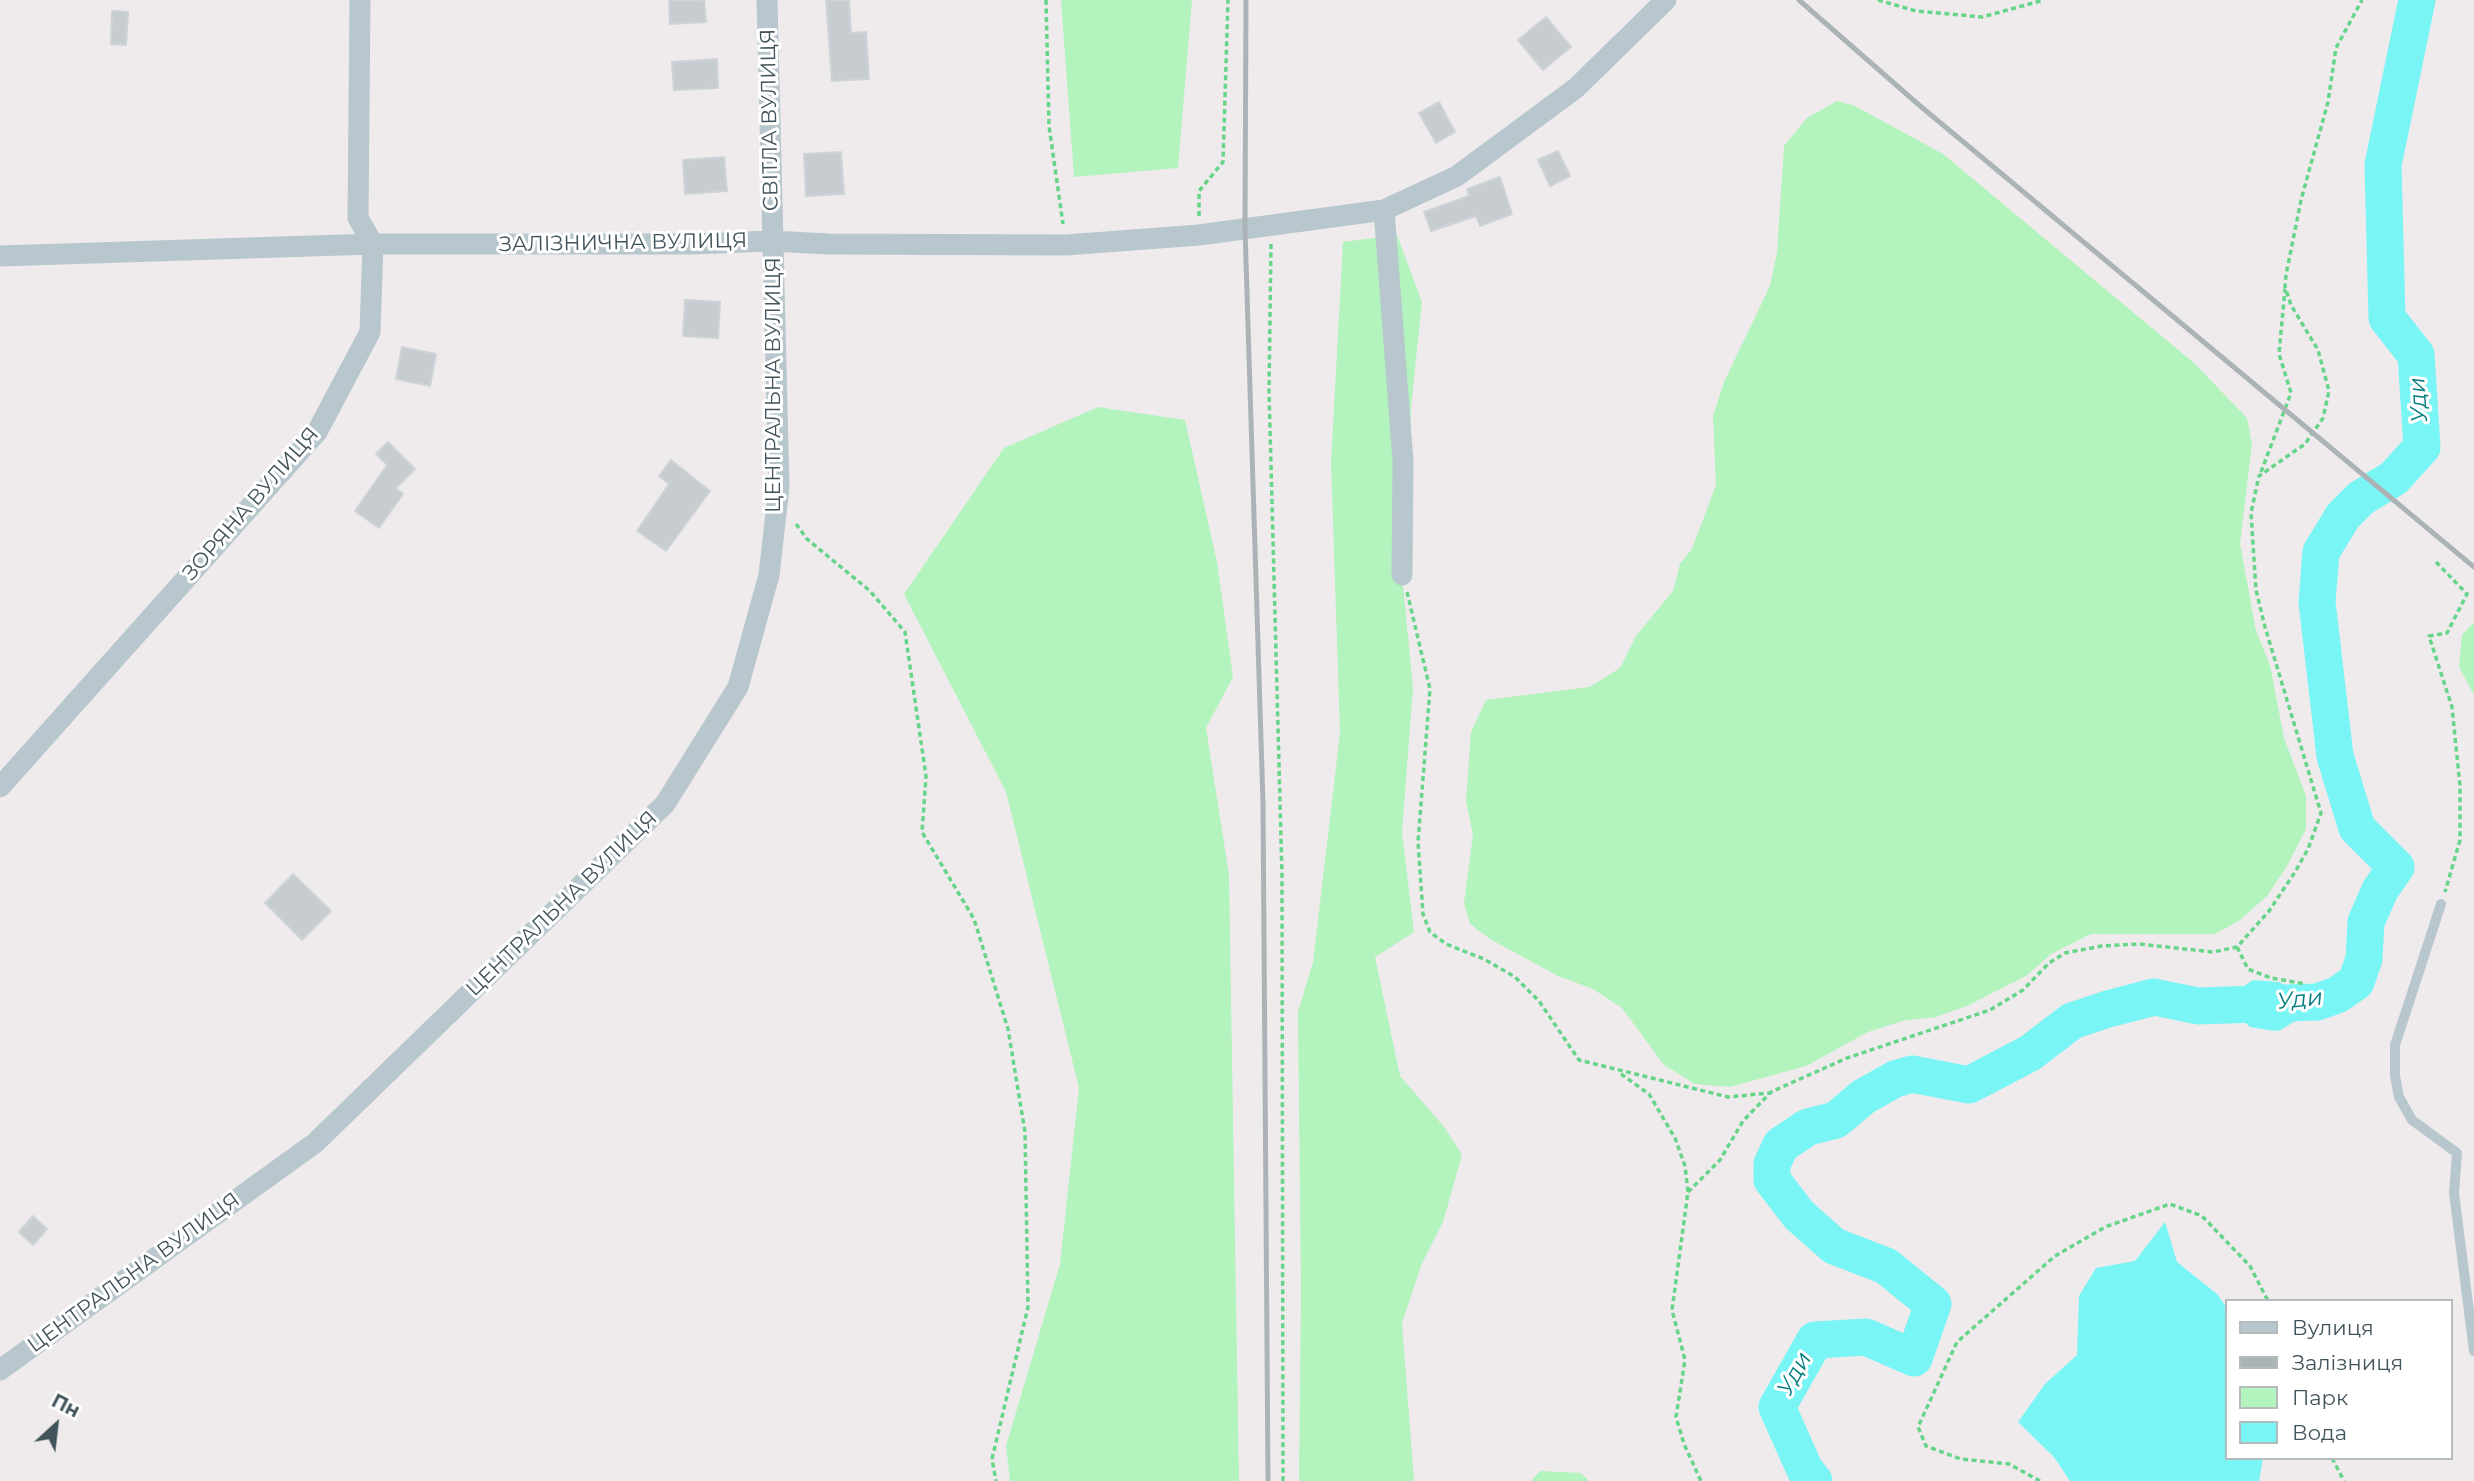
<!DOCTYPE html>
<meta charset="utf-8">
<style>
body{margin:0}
#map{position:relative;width:2474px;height:1481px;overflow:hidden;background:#efebec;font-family:Montserrat,sans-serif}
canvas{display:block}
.legend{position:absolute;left:2225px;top:1299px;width:228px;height:161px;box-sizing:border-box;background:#fff;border:2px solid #b3bbbd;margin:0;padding:9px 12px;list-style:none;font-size:21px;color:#42545b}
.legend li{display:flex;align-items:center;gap:14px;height:35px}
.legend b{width:35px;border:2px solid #b3bbbd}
.north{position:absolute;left:21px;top:1390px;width:70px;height:70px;-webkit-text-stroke:5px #fff;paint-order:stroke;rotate:27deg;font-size:19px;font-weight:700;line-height:28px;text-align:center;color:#42545b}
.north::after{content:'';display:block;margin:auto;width:24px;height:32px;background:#42545b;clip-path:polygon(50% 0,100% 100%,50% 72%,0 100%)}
</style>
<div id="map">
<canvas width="2474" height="1481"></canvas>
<ul class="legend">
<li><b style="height:9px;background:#b7c7cd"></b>Вулиця</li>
<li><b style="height:9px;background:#acb3b7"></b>Залізниця</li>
<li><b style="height:19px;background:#b2f3be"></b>Парк</li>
<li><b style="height:19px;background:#79f5f6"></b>Вода</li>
</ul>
<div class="north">Пн</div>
</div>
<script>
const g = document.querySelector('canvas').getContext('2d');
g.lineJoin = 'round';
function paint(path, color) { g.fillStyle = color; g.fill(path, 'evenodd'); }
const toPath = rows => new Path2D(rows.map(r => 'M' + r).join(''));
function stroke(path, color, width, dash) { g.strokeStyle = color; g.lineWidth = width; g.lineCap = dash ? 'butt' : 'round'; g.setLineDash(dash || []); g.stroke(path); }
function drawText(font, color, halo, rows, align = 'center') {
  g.font = font + ' Montserrat,sans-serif'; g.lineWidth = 6; g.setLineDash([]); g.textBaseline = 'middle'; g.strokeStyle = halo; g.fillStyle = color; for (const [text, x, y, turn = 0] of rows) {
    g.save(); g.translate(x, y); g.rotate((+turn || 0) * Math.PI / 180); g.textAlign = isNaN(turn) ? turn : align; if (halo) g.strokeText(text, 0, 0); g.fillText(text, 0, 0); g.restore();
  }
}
paint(toPath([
 [1061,0,1192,0,1178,168,1074,177],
 [1837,101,1855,106,1943,154,2194,363,2247,418,2252,444,2240,544,2256,631,2270,665,2284,738,2306,796,2306,829,2287,866,2267,896,2240,920,2215,934,2091,934,2051,954,2026,976,1969,1005,1936,1017,1902,1021,1868,1032,1806,1066,1730,1087,1695,1084,1664,1065,1622,1008,1593,989,1558,976,1490,939,1470,924,1464,903,1473,835,1466,801,1471,732,1486,700,1590,687,1620,668,1636,636,1673,591,1680,564,1692,549,1716,485,1713,416,1724,382,1770,286,1777,252,1784,146,1807,118],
 [1397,235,1422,302,1411,407,1407,558,1402,575,1413,688,1402,832,1414,932,1375,957,1400,1076,1445,1128,1462,1155,1443,1222,1422,1263,1402,1323,1414,1481,1299,1481,1301,1292,1298,1012,1313,962,1340,733,1331,462,1343,242],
 [1098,407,1185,420,1217,562,1233,677,1206,728,1229,875,1239,1481,1010,1481,1006,1446,1060,1264,1079,1088,1006,792,904,594,1004,448],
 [2474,622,2474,695,2459,667,2462,635],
 [1540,1471,1581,1473,1589,1481,1531,1481]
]), '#b2f3be');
paint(toPath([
 [2253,980,2279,982,2294,990,2337,995,2279,1031,2268,1030,2250,1027,2226,1005,2238,990],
 [2165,1222,2177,1262,2217,1294,2227,1308,2227,1458,2263,1458,2259,1481,2070,1481,2054,1457,2018,1422,2045,1384,2077,1355,2079,1296,2096,1268,2135,1261]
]), '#79f5f6');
stroke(toPath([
 [1814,1481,1805,1470,1777,1407,1815,1340,1866,1337,1914,1358,1933,1304,1886,1266,1834,1246,1799,1215,1772,1180,1772,1164,1781,1145,1808,1127,1836,1120,1863,1097,1895,1079,1912,1074,1969,1085,2030,1053,2072,1021,2108,1009,2154,997,2198,1006,2317,1002,2337,995,2356,982,2364,959,2366,922,2380,890,2396,867,2357,828,2335,756,2317,602,2321,552,2343,516,2361,498,2394,478,2422,447,2416,355,2387,318,2383,165,2417,0]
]), '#79f5f6', 37);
const building = toPath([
 [669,0,704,0,706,22,670,24,669,0],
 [826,0,849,0,851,33,866,32,869,79,832,81,826,0],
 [112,11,128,12,126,45,111,44,112,11],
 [1546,17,1571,47,1543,70,1518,40,1546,17],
 [717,59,718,88,674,90,672,62,717,59],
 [1439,102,1455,132,1436,143,1419,113,1439,102],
 [1558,151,1570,176,1550,186,1538,160,1558,151],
 [841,152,844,194,806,196,804,154,841,152],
 [724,157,727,191,685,194,683,160,724,157],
 [1500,177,1512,214,1480,226,1476,216,1431,231,1424,212,1469,196,1467,189,1500,177],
 [685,300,720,302,718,338,683,336,685,300],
 [402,347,436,354,430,386,396,379,402,347],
 [388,442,415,469,396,488,403,494,379,528,355,511,387,465,376,454,388,442],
 [671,460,710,491,666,551,637,531,669,484,659,476,671,460],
 [293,874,331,911,302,940,265,903,293,874],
 [33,1216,47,1229,33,1245,19,1232,33,1216]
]);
paint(building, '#c7ccd1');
stroke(building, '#ced3d8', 2);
stroke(toPath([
 [1046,0,1049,126,1063,224],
 [1878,0,1916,11,1982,17,2044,0],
 [1199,216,1199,191,1223,162,1228,0],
 [1271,244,1269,391,1282,876,1283,1481],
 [2261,472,2291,393,2279,354,2285,289],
 [796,524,807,539,870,591,905,632,926,776,922,832,974,919,1008,1029,1025,1132,1028,1307,992,1459,996,1481],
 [2436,562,2467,594,2447,633,2429,636,2452,707,2460,786,2460,840,2445,892],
 [1407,592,1430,689,1418,842,1423,914,1430,932,1446,944,1484,959,1515,977,1539,1001,1579,1060,1728,1097,1769,1093],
 [2237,947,2248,969,2271,978,2306,984],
 [1621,1074,1649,1094,1675,1138,1685,1166,1688,1192,1672,1310,1685,1360,1676,1417,1684,1444,1701,1481],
 [1688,1192,1720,1160,1743,1121,1771,1092,1847,1058,1990,1010,2023,990,2049,963,2065,953,2102,946,2139,944,2213,952,2237,947,2269,911,2295,872,2308,849,2321,813,2265,627,2256,590,2251,513,2259,476,2305,444,2323,418,2329,391,2318,350,2291,305,2285,287,2286,275,2301,200,2328,102,2336,48,2362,0],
 [2332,1458,2344,1481],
 [2040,1481,2009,1464,1961,1459,1926,1446,1918,1427,1957,1342,2055,1256,2105,1227,2170,1204,2202,1216,2250,1266,2268,1301]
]), '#66d589', 3.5, [5, 3.5]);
stroke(toPath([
 [2441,904,2395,1045,2395,1076,2399,1097,2412,1120,2457,1153,2454,1193,2474,1351]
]), '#b7c7cd', 10);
stroke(toPath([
 [1384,210,1403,461,1402,575],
 [0,256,373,244,692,244,773,241,827,244,1066,245,1199,235,1384,210,1457,176,1576,88,1666,0],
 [0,787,317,432,370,332,373,244,358,218,360,0],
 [0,1370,315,1143,665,804,738,687,769,575,779,487,767,0]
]), '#b7c7cd', 21);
stroke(toPath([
 [1246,0,1245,229,1263,803,1268,1481],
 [1799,0,1919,105,2474,567]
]), '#acb3b7', 5);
drawText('21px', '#42545b', '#fff', [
 ["СВІТЛА ВУЛИЦЯ",770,120,-91],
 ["ЗАЛІЗНИЧНА ВУЛИЦЯ",623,243,-1],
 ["ЦЕНТРАЛЬНА ВУЛИЦЯ",774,385,-90],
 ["ЗОРЯНА ВУЛИЦЯ",251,504,-49],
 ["ЦЕНТРАЛЬНА ВУЛИЦЯ",562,904,-44],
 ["ЦЕНТРАЛЬНА ВУЛИЦЯ",134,1273,-36]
]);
drawText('italic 23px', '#057e80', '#fff', [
 ["Уди",2419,400,-94],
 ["Уди",2300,1000,-6],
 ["Уди",1795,1374,-61]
]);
</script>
